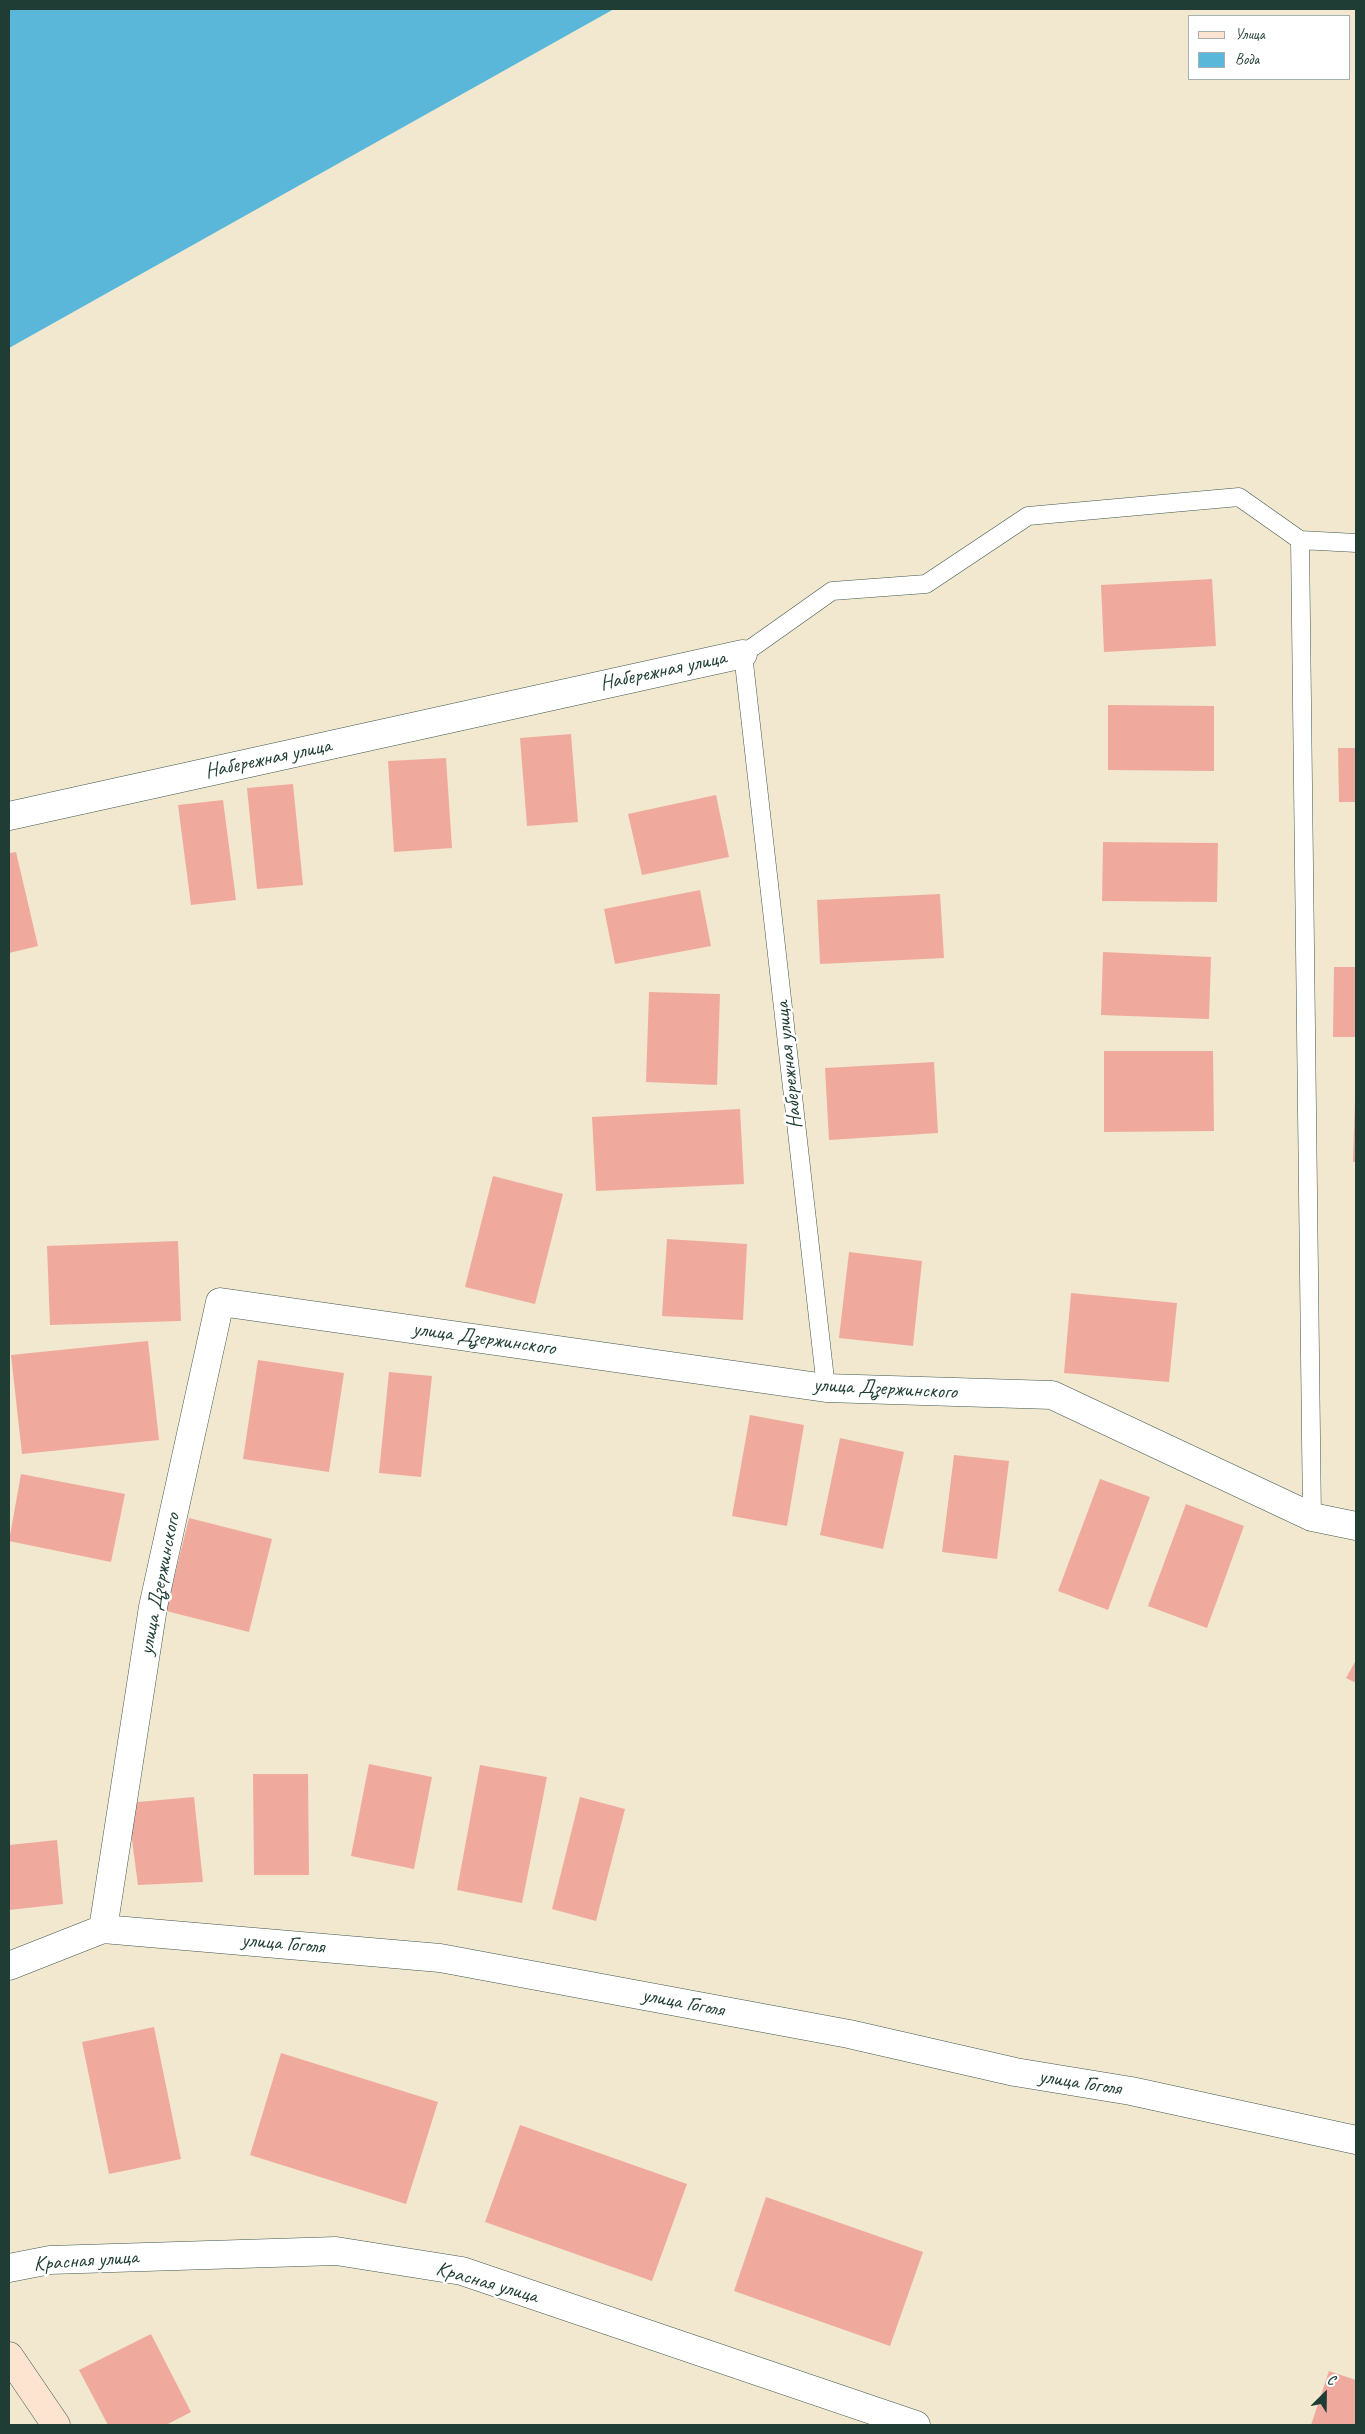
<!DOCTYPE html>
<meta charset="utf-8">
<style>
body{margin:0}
#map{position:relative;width:1365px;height:2434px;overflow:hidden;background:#f1e8cf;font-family:Caveat,sans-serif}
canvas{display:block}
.frame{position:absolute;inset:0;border:10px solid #1f3d34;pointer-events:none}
.legend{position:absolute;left:1188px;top:15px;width:162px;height:65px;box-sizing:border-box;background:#fff;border:1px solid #a5b1ae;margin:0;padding:6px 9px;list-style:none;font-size:15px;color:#1f3d34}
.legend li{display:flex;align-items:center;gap:10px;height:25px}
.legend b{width:25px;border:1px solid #a5b1ae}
.north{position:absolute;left:1300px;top:2369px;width:50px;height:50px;-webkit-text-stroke:4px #fff;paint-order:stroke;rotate:23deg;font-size:14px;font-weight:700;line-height:20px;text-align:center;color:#1f3d34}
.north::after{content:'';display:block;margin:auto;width:18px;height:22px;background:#1f3d34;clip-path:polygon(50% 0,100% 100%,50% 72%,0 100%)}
</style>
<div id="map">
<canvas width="1365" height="2434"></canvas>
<div class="frame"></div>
<ul class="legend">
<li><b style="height:6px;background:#fde4d1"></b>Улица</li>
<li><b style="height:14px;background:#5bb7d9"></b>Вода</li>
</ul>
<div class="north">С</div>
</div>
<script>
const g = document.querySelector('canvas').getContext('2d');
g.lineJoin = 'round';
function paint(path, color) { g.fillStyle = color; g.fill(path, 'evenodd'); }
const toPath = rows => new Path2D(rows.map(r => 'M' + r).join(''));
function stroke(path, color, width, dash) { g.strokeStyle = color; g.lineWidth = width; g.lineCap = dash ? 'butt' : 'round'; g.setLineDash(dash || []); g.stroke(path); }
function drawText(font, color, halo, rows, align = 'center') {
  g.font = font + ' Caveat,sans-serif'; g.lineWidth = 5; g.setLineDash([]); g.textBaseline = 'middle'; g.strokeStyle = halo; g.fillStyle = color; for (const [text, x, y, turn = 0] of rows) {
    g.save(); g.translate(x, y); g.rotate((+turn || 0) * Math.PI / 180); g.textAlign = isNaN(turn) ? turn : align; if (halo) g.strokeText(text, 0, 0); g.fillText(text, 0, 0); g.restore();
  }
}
paint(toPath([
 [9,9,614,9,9,348]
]), '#5bb7d9');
paint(toPath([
 [1212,579,1216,646,1104,652,1101,585],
 [1108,705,1214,706,1214,771,1108,770],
 [571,734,578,822,527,826,520,738],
 [1338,748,1356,748,1356,802,1339,802],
 [446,758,452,848,394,852,388,761],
 [293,784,303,885,257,889,247,788],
 [716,795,729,857,642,875,628,814],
 [223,800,236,900,191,905,178,805],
 [1103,842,1218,843,1217,902,1102,901],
 [16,852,38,946,9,953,9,853],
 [700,890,711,946,615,964,604,909],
 [940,894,944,958,820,964,817,900],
 [1103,952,1211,957,1209,1019,1101,1015],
 [1334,967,1356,967,1356,1037,1333,1037],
 [649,992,720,994,717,1085,646,1082],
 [1104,1051,1213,1051,1214,1131,1104,1132],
 [934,1062,938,1133,829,1140,825,1068],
 [1355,1100,1356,1100,1356,1162,1353,1162],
 [740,1109,744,1184,596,1191,592,1117],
 [493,1176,563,1194,535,1304,465,1287],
 [667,1239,747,1244,743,1320,662,1316],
 [178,1241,181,1321,50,1325,47,1246],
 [849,1252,922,1261,913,1346,839,1338],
 [1071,1293,1177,1303,1169,1382,1064,1373],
 [148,1341,159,1440,22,1454,11,1355],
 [258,1360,344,1373,329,1472,243,1459],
 [389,1372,432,1376,421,1477,379,1473],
 [750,1415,804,1425,787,1526,732,1516],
 [840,1438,904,1452,883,1549,820,1535],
 [954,1455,1009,1461,997,1559,942,1552],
 [21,1474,125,1494,111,1562,9,1541],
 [1100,1479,1150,1497,1108,1610,1058,1591],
 [1186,1504,1244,1526,1207,1628,1148,1606],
 [189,1518,272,1539,249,1632,166,1611],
 [1356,1660,1356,1683,1346,1678],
 [369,1764,432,1777,414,1869,351,1856],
 [480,1765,547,1777,522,1903,457,1890],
 [253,1774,308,1774,309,1875,254,1875],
 [194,1797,203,1882,138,1885,127,1803],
 [580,1797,625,1809,596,1921,552,1909],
 [57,1840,63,1904,9,1910,9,1845],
 [154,2027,181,2159,109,2174,82,2042],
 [281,2053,438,2102,406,2204,250,2155],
 [520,2125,687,2184,652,2281,485,2222],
 [766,2197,923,2252,890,2346,734,2291],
 [151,2334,191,2412,166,2425,108,2425,79,2370],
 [1329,2371,1356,2380,1356,2425,1311,2425]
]), '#f0aa9d');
const lane = toPath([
 [1300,540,1312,1517],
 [826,1388,743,654,832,591,926,584,1028,516,1239,497,1300,540,1356,543]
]);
const street = toPath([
 [9,816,743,654],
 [103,1929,153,1607,220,1302,826,1388,1052,1395,1312,1517,1356,1526],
 [9,1966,103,1929,440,1958,849,2034,1015,2072,1131,2091,1356,2140],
 [9,2268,50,2260,336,2251,462,2271,916,2425]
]);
const secondary = toPath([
 [9,2356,56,2425]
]);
stroke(lane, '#3e574b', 19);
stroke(street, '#3e574b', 29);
stroke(secondary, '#3e574b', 29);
stroke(lane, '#fff', 18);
stroke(street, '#fff', 28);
stroke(secondary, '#fde4d1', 28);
drawText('21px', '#1f3d34', '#fff', [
 ["Набережная улица",663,671,-12],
 ["Набережная улица",268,759,-12],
 ["Набережная улица",789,1065,-96],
 ["улица Дзержинского",484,1339,8],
 ["улица Дзержинского",885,1389,3],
 ["улица Дзержинского",160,1584,-79],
 ["улица Гоголя",283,1944,5],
 ["улица Гоголя",683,2003,11],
 ["улица Гоголя",1080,2083,9],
 ["Красная улица",86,2261,-4],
 ["Красная улица",487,2283,16]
]);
</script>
